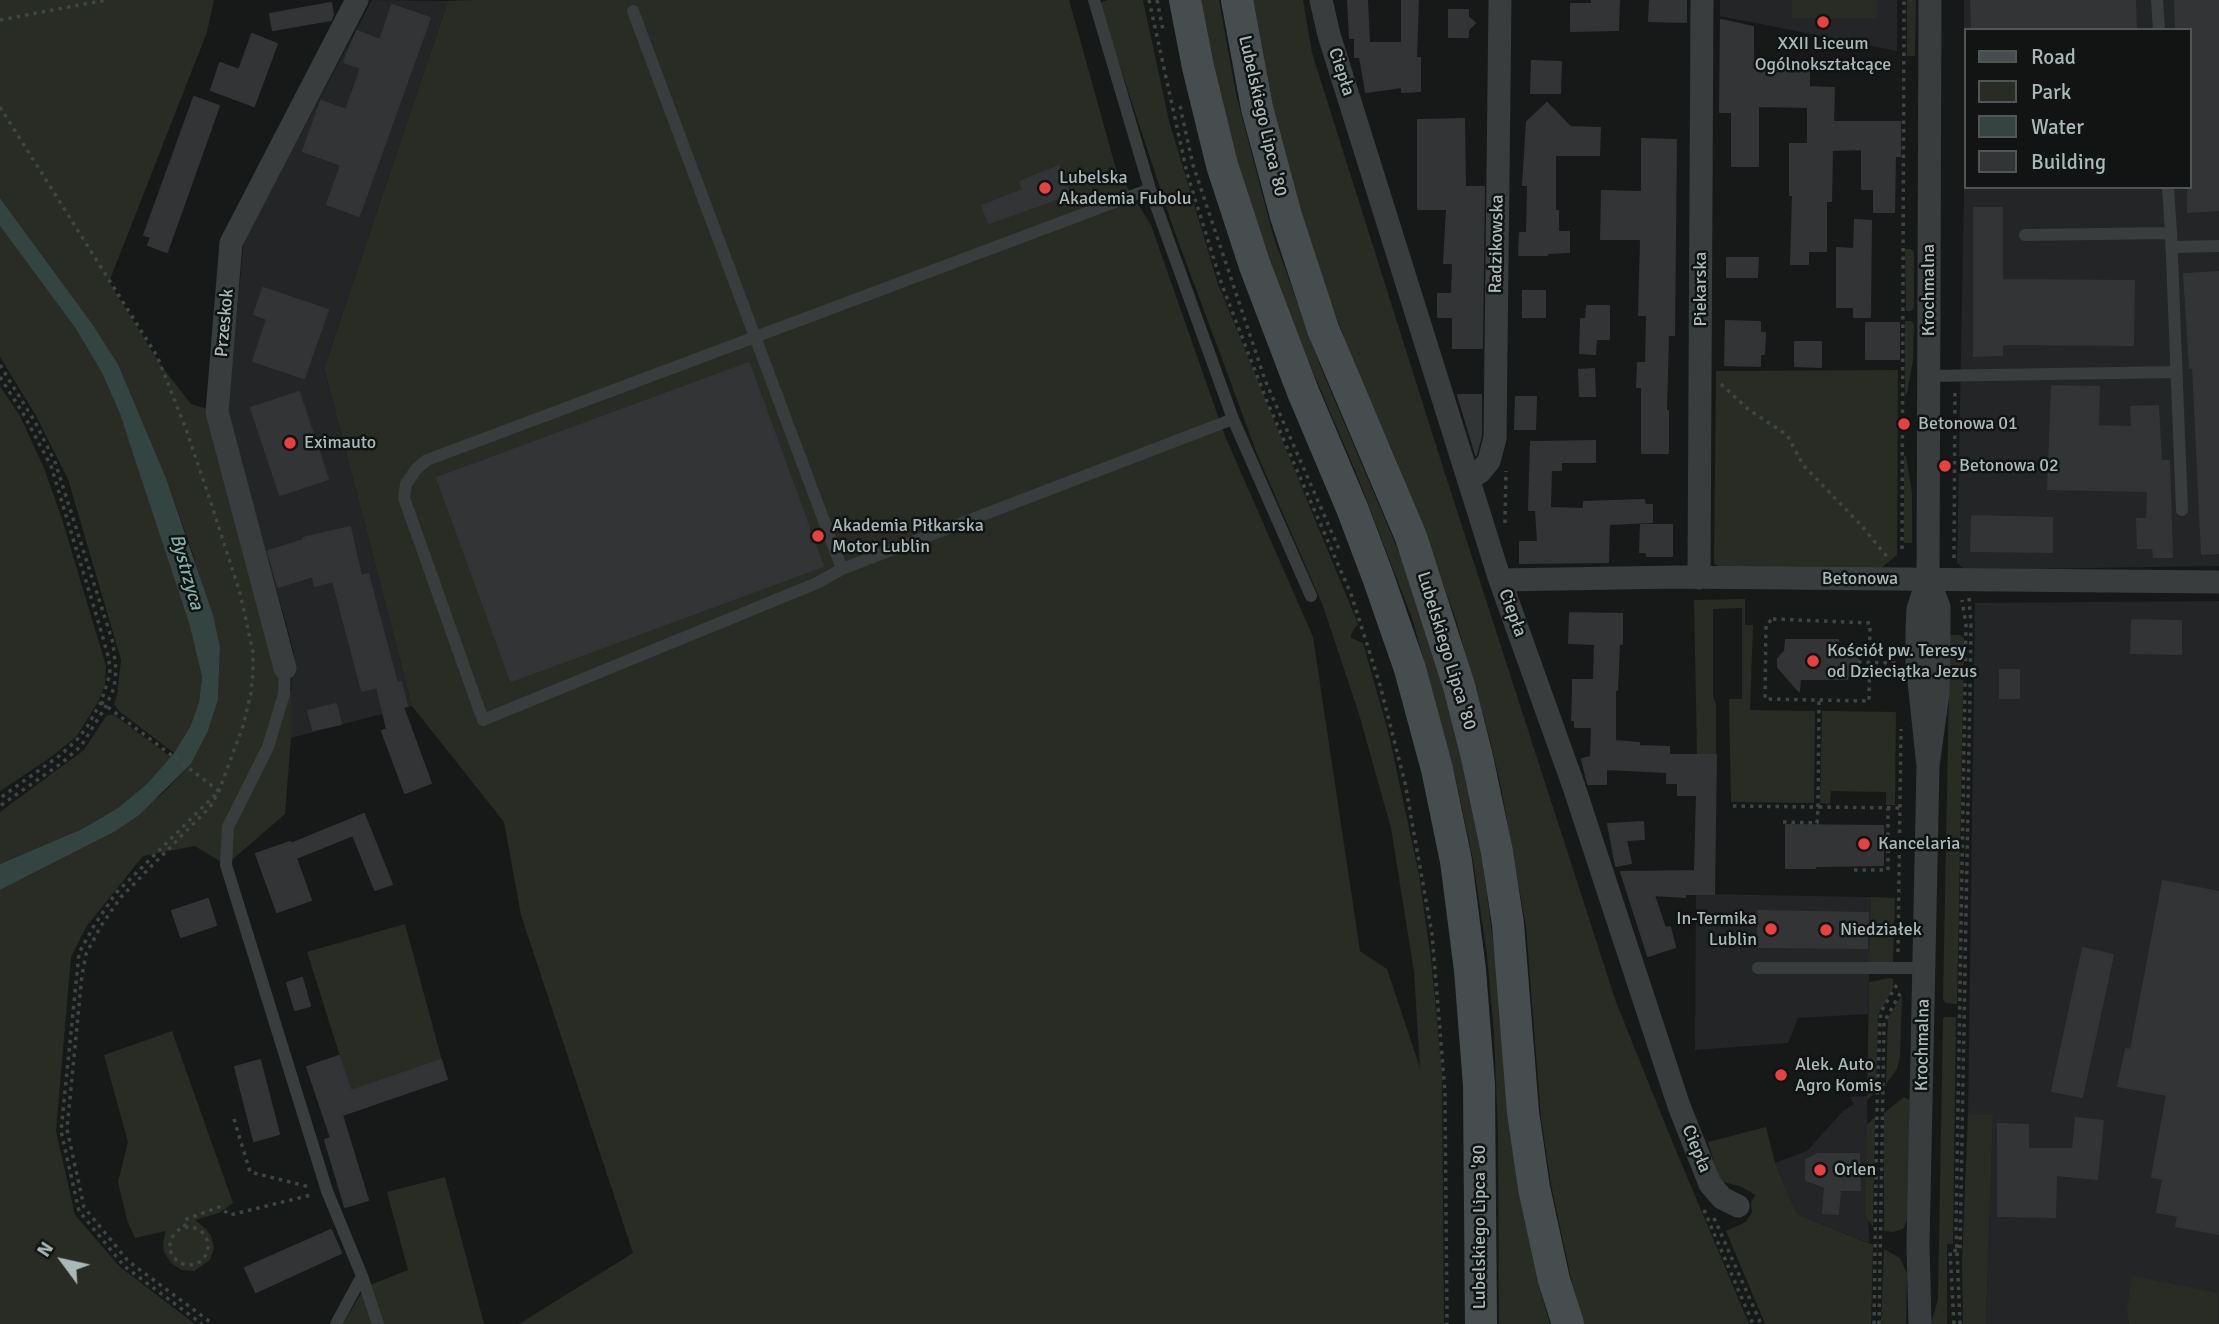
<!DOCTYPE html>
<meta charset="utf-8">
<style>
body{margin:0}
#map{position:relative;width:2219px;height:1324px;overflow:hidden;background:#171919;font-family:Signika,sans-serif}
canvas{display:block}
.legend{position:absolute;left:1964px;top:28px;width:228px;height:161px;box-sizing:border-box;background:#121414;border:2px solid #4f5656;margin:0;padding:9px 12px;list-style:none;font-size:21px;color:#aab8b8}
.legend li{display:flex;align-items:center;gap:14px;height:35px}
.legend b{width:35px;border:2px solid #4f5656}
.north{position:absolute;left:28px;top:1226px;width:70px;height:70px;-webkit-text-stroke:5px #121414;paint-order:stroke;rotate:303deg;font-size:19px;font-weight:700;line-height:28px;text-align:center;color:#aab8b8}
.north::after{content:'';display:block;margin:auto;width:24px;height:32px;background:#aab8b8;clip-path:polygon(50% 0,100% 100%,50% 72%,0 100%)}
</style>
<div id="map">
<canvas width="2219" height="1324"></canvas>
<ul class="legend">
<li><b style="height:9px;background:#474d4e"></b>Road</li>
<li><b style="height:19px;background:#282c24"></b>Park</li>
<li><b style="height:19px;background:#334441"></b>Water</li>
<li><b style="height:19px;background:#333435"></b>Building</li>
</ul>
<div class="north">N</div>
</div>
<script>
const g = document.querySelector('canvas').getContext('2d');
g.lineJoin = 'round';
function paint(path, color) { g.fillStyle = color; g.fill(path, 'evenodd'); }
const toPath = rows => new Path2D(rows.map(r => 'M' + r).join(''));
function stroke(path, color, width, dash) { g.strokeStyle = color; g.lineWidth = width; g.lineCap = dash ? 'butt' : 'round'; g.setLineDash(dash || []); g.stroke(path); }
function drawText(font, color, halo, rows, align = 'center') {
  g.font = font + ' Signika,sans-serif'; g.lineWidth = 5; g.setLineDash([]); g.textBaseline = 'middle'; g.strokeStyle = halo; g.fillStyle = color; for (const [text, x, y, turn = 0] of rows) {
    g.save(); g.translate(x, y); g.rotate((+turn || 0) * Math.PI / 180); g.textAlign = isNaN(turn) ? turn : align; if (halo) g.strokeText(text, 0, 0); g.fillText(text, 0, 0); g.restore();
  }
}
paint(toPath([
 [372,0,448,1,324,368,412,706,291,738,291,691,294,653,227,412,244,240],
 [1720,0,1897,0,1897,51,1720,16],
 [1964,0,2219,0,2219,566,1965,570,1957,563,1964,195],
 [1965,30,2189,30,2189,187,1965,187],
 [2219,601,2219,1324,1986,1324,1993,1116,1968,1114,1975,603],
 [1696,894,1871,897,1868,1014,1798,1018,1788,1043,1695,1050],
 [1867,1096,1869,1243,1797,1214,1775,1163,1807,1151,1843,1111,1854,1104,1850,1097]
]), '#232526');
paint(toPath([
 [0,0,214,0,207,32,109,282,160,364,191,404,217,412,283,689,291,691,291,738,285,814,226,865,195,846,143,856,86,927,71,957,56,1131,75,1215,120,1267,195,1324,0,1324,0,890,114,832,163,793,191,764,208,731,218,700,220,647,193,554,166,478,118,364,93,325,0,198],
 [476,0,1069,0,1116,169,1151,225,1225,436,1313,637,1360,951,1387,969,1420,1068,1414,972,1391,828,1359,714,1323,606,1257,454,1218,348,1174,230,1099,3,1108,0,1143,0,1169,121,1218,284,1358,624,1351,634,1351,638,1363,643,1389,735,1419,875,1431,959,1442,1074,1444,1324,519,1324,633,1253,521,915,504,822,412,706,324,368,448,1],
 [1201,0,1219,0,1236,94,1273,235,1321,368,1401,557,1434,653,1467,779,1481,850,1538,1282,1550,1324,1499,1324,1498,1132,1494,1032,1487,955,1473,860,1455,775,1413,621,1357,475,1287,311,1240,171,1213,68],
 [1251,0,1303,0,1312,53,1440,458,1616,1002,1672,1141,1749,1324,1583,1324,1572,1283,1551,1185,1541,1118,1526,927,1501,787,1490,740,1456,620,1425,533,1392,450,1358,374,1328,296,1301,218,1280,144,1262,63],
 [1792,0,1877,0,1877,18,1792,18],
 [1907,0,1916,0,1915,56,1907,56],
 [0,226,76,329,102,373,120,414,146,488,189,623,202,677,199,702,190,727,174,753,120,712,114,704,117,695,121,660,68,479,35,414,0,357],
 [1905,249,1911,249,1914,252,1914,308,1911,311,1906,311],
 [1905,321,1911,321,1914,324,1913,360,1907,394,1905,394],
 [1898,370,1897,555,1881,568,1723,568,1714,564,1716,371],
 [0,386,20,416,44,468,62,519,106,666,105,684,98,702,76,737,51,757,0,791],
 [1904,456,1906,456,1912,493,1912,543,1904,543],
 [1745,599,1745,625,1753,625,1750,710,1815,711,1814,803,1731,802,1729,699,1742,699,1742,608,1713,609,1713,698,1716,704,1716,755,1697,755,1694,600],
 [1950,635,1960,635,1964,638,1957,1004,1946,1003,1943,1000],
 [1822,711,1896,712,1895,805,1886,805,1886,792,1831,791,1830,804,1820,803],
 [107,715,114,715,171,757,148,783,118,808,82,829,0,864,0,812,84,750],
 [1871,897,1895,898,1893,963,1869,962],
 [405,924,447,1079,440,1060,351,1091,307,952],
 [1890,978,1893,979,1893,989,1878,1015,1876,1092,1867,1100,1869,982],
 [1902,995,1900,1057,1897,1069,1886,1084,1888,1018],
 [1945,1017,1956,1017,1953,1244,1947,1244,1947,1324,1931,1324,1938,1299,1943,1019],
 [172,1031,233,1203,219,1213,195,1220,206,1229,211,1236,214,1248,210,1260,194,1271,182,1270,171,1263,164,1252,163,1242,166,1231,135,1238,127,1220,118,1182,128,1142,104,1055],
 [1904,1097,1910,1100,1908,1218,1903,1229,1893,1232,1884,1231,1884,1113],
 [1968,1114,1993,1115,1986,1324,1963,1324,1962,1263],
 [1875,1117,1873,1227,1865,1215,1867,1125],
 [1766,1127,1775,1163,1797,1214,1873,1245,1871,1324,1765,1324,1726,1231,1746,1222,1752,1212,1751,1203,1755,1195,1742,1187,1720,1181,1708,1142],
 [445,1177,484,1324,343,1324,365,1287,408,1270,387,1192],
 [1884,1249,1900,1258,1907,1273,1906,1324,1881,1324],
 [2132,1276,2218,1293,2218,1324,2129,1324,2127,1309]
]), '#282c24');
paint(toPath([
 [0,198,93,325,118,364,166,478,213,615,220,647,218,700,208,731,191,764,139,815,114,832,0,890,0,864,82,829,118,808,148,783,174,753,190,727,199,702,202,677,189,623,120,414,102,373,76,329,0,226]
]), '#334441');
const building = toPath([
 [1348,0,1367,0,1369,43,1402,43,1402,0,1418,0,1416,58,1420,58,1420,91,1402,92,1402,87,1366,92,1360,57,1355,57,1355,38,1350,38,1348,0],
 [1592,0,1619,0,1618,30,1571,31,1571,4,1592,4,1592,0],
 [1650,0,1686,0,1686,22,1649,21,1650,0],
 [1971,0,2135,0,2136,30,1972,30,1971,0],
 [2175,0,2219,0,2219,210,2188,212,2189,30,2176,30,2175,0],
 [331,3,333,15,331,20,273,30,270,14,331,3],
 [392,5,430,18,359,216,327,204,341,165,303,151,321,101,346,110,361,68,344,62,357,31,380,40,392,5],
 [1449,10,1468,10,1468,17,1475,23,1468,30,1468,37,1449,37,1449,10],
 [1721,20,1753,27,1753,69,1809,69,1809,87,1834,88,1833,122,1900,122,1900,156,1895,156,1894,212,1874,212,1874,189,1862,189,1862,149,1832,150,1831,201,1826,201,1826,251,1808,251,1808,264,1791,264,1793,195,1790,195,1790,144,1808,144,1808,107,1758,106,1758,166,1732,166,1732,112,1720,112,1721,20],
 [252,34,277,44,254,106,211,90,220,63,239,70,252,34],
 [1532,61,1561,62,1560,93,1531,93,1532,61],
 [194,97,219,106,167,252,148,245,151,237,144,235,194,97],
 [1547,103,1570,127,1600,128,1599,155,1555,155,1555,211,1558,211,1558,232,1569,232,1569,252,1547,253,1547,255,1519,255,1520,233,1527,233,1528,185,1523,185,1527,122,1547,103],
 [1464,119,1465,187,1484,187,1482,348,1453,348,1453,317,1438,317,1438,294,1452,294,1453,263,1444,263,1447,209,1418,209,1418,120,1464,119],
 [1642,139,1676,140,1674,335,1668,335,1666,411,1668,411,1668,453,1642,453,1642,387,1637,387,1638,363,1646,363,1647,315,1639,315,1641,239,1601,239,1602,191,1642,192,1642,139],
 [1059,166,1070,194,989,223,982,206,1023,190,1020,182,1059,166],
 [1974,208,2002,208,2002,280,2134,281,2133,345,2002,344,2002,355,1974,356,1974,208],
 [1855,220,1871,221,1870,317,1854,317,1854,307,1837,307,1837,248,1854,249,1855,220],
 [1727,258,1758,258,1757,277,1727,277,1727,258],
 [2219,272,2219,553,2202,554,2193,367,2190,368,2184,274,2219,272],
 [263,288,328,310,304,378,253,361,267,319,254,314,263,288],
 [1523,291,1545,291,1545,317,1523,317,1523,291],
 [1587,306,1609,306,1609,339,1596,339,1595,354,1580,353,1581,319,1586,319,1587,306],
 [1726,321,1760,322,1760,333,1765,333,1764,354,1760,354,1760,366,1725,365,1726,321],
 [1866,323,1899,323,1899,359,1866,359,1866,323],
 [1795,342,1821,342,1821,367,1795,366,1795,342],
 [749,363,823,566,511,681,437,478,749,363],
 [1594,369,1595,396,1580,396,1579,370,1594,369],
 [2052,386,2099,387,2098,426,2132,427,2131,407,2158,406,2161,461,2169,461,2172,557,2154,557,2153,548,2138,548,2137,519,2147,519,2148,491,2048,489,2052,386],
 [299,392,328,479,280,495,251,408,299,392],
 [1458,395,1481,395,1481,436,1476,455,1458,395],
 [1516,397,1536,397,1535,429,1515,429,1516,397],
 [1595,441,1595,462,1561,462,1561,470,1551,470,1550,508,1584,509,1584,502,1644,500,1645,505,1652,505,1652,522,1609,524,1608,562,1520,563,1520,542,1538,542,1536,510,1529,510,1531,442,1595,441],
 [1972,516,2052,518,2052,552,1971,551,1972,516],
 [1641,525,1672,525,1672,556,1647,556,1647,552,1640,552,1641,525],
 [350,527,361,576,368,574,397,683,401,682,407,706,403,707,431,783,405,793,382,731,387,729,377,687,362,691,333,581,315,586,313,576,278,587,268,551,304,540,303,538,350,527],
 [1570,613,1622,614,1622,644,1619,644,1617,690,1615,690,1615,741,1639,743,1639,746,1669,747,1669,755,1716,755,1714,894,1685,894,1685,897,1654,895,1665,928,1670,927,1675,947,1648,956,1621,872,1695,871,1697,795,1678,795,1678,783,1667,783,1667,772,1606,769,1606,784,1588,784,1582,759,1591,757,1592,727,1575,727,1575,720,1572,720,1573,692,1573,680,1594,680,1595,644,1569,643,1570,613],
 [2132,620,2181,621,2181,654,2131,653,2132,620],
 [1786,640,1838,640,1838,648,1848,648,1848,651,1858,651,1858,676,1848,676,1847,679,1800,679,1799,691,1778,667,1778,659,1785,651,1786,640],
 [2000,670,2019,670,2019,698,2000,698,2000,670],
 [336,704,341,724,313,730,308,711,336,704],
 [364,814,392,884,375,890,353,835,296,858,311,900,277,912,256,854,290,842,291,844,364,814],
 [1643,822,1644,839,1626,840,1631,863,1616,866,1608,824,1643,822],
 [1786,825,1883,826,1883,865,1815,866,1815,868,1786,868,1786,825],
 [2163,881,2219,892,2219,1234,2176,1226,2178,1216,2157,1212,2163,1179,2152,1177,2167,1095,2118,1086,2126,1049,2131,1050,2163,881],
 [208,899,216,925,181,937,172,911,208,899],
 [1758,911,1868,913,1867,948,1758,947,1758,911],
 [2083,948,2113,955,2082,1097,2052,1091,2083,948],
 [302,978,310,1006,295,1010,287,983,302,978],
 [339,1056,351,1091,441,1060,447,1079,342,1115,368,1200,345,1207,325,1140,331,1138,307,1067,339,1056],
 [260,1060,279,1134,254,1141,235,1067,260,1060],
 [2076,1118,2103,1121,2097,1179,2056,1175,2055,1217,1998,1216,1998,1124,2028,1125,2028,1149,2073,1149,2076,1118],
 [1818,1154,1859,1154,1860,1190,1840,1190,1838,1214,1823,1213,1825,1187,1806,1180,1806,1160,1818,1154],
 [331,1230,341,1253,256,1292,245,1268,331,1230]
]);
paint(building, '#333435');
stroke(building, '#323435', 2);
stroke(toPath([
 [1149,0,1187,173,1222,285,1266,399,1351,594,1380,685,1405,783,1432,934,1445,1092,1447,1324],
 [1157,0,1163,30],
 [0,20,106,0],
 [1180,106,1193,165,1265,380,1339,549],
 [0,107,157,356,186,429,211,503,240,593,253,652,253,671,251,693,243,726,219,791,210,807,121,897,101,926,86,954,82,975,67,1129,84,1207,128,1261,213,1324],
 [0,365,35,422,55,462,113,643,116,670,114,688,106,706,81,746,63,762,0,806],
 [0,377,24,415,51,466,99,624,109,659,110,674,101,702,87,727,76,741,59,756,0,798],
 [1721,384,1748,409,1787,435,1803,465,1861,525,1888,558],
 [1505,523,1506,471],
 [1902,549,1904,0],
 [1954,558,1955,391],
 [1969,598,1971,624],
 [1773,619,1870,623,1869,701,1765,699,1766,624,1773,619],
 [1858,662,1898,663],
 [101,702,219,791,116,893,95,924,79,953,61,1131,79,1211,124,1266,202,1324],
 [1733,806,1818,807,1819,700],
 [1783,822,1817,823,1818,807,1901,808],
 [1854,870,1888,870,1888,808],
 [1898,952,1901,729],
 [234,1119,250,1172,310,1187],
 [1704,1210,1753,1324],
 [1714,1218,1761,1324],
 '170 1246a19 19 0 1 1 38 0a19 19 0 1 1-38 0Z',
 [185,1227,184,1220,219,1207,230,1215,311,1195],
 [1874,1324,1877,1104,1880,1020,1881,1012,1897,984],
 [1879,1324,1884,1022,1901,992],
 [1954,1324,1950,1251,1960,1250,1970,692,1971,624,1966,625],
 [1960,1324,1956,1228,1966,625,1962,600]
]), '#3f4545', 3.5, [3.5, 5]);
stroke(toPath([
 [1094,0,1150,189,1233,419,1311,596],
 [2157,0,2159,30],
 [633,11,842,569],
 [1150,189,427,460,417,468,406,484,404,498,483,720,817,583,842,569,1233,419],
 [2171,233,2182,510],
 [2025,235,2171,233,2168,187],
 [2171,247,2219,246],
 [1928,376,2176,372],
 [285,668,284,694,268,747,228,827,226,865,327,1191,362,1276],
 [1758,968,1925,968],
 [336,1324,362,1276,378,1324]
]), '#393d3e', 12);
stroke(toPath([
 [1321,0,1329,35,1500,580,1574,787,1679,1106,1710,1184,1722,1198,1738,1206],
 [1469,479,1480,472,1489,461,1495,438,1500,0],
 [1699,578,1702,0],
 [1500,580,1677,577,2219,582],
 [285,668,217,412,231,243,357,0],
 [1928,766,1917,663,1917,628,1918,609,1928,579,1930,0],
 [1920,1324,1918,1245,1928,766,1938,693,1939,628,1939,607,1928,579]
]), '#393d3e', 23);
stroke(toPath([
 [1185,0,1198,67,1222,165,1255,266,1303,392,1352,508,1378,577,1410,669,1437,769,1456,861,1470,970,1479,1085,1481,1324],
 [1237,0,1257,108,1286,216,1323,329,1411,537,1459,686,1477,757,1497,852,1508,924,1523,1112,1534,1188,1554,1280,1568,1324]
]), '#474d4e', 32);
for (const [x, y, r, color] of [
 [1823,22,7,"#e84140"],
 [1045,188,7,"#e84140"],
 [1904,424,7,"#e84140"],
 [290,443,7,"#e84140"],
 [1945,466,7,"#e84140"],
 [818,536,7,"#e84140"],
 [1813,661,7,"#e84140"],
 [1864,844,7,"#e84140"],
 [1771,929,7,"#e84140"],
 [1826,930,7,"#e84140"],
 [1781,1075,7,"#e84140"],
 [1820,1170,7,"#e84140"]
]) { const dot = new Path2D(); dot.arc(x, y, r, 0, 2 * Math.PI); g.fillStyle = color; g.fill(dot); stroke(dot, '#121414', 2.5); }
drawText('18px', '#aab8b8', '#121414', [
 ["XXII Liceum",1823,44,"center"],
 ["Ogólnokształcące",1823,65,"center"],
 ["Lubelska",1059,178],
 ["Akademia Fubolu",1059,199],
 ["Betonowa 01",1918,424],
 ["Eximauto",304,443],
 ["Betonowa 02",1959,466],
 ["Akademia Piłkarska",832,526],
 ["Motor Lublin",832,547],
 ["Kościół pw. Teresy",1827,651],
 ["od Dzieciątka Jezus",1827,672],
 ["Kancelaria",1878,844],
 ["In-Termika",1757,919,"right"],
 ["Lublin",1757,940,"right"],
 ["Niedziałek",1840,930],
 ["Alek. Auto",1795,1065],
 ["Agro Komis",1795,1086],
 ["Orlen",1834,1170]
], 'left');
drawText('18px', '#aab8b8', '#121414', [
 ["Ciepła",1341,72,72],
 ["Lubelskiego Lipca '80",1262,116,77],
 ["Radzikowska",1497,244,-89],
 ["Piekarska",1701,289,-90],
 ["Krochmalna",1929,290,-90],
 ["Przeskok",225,323,-85],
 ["Betonowa",1860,579],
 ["Ciepła",1512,613,70],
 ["Lubelskiego Lipca '80",1446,651,73],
 ["Krochmalna",1923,1045,-89],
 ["Ciepła",1696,1149,68],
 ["Lubelskiego Lipca '80",1480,1227,-90]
]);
drawText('italic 19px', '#83b1a9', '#121414', [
 ["Bystrzyca",186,572,74]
]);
</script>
